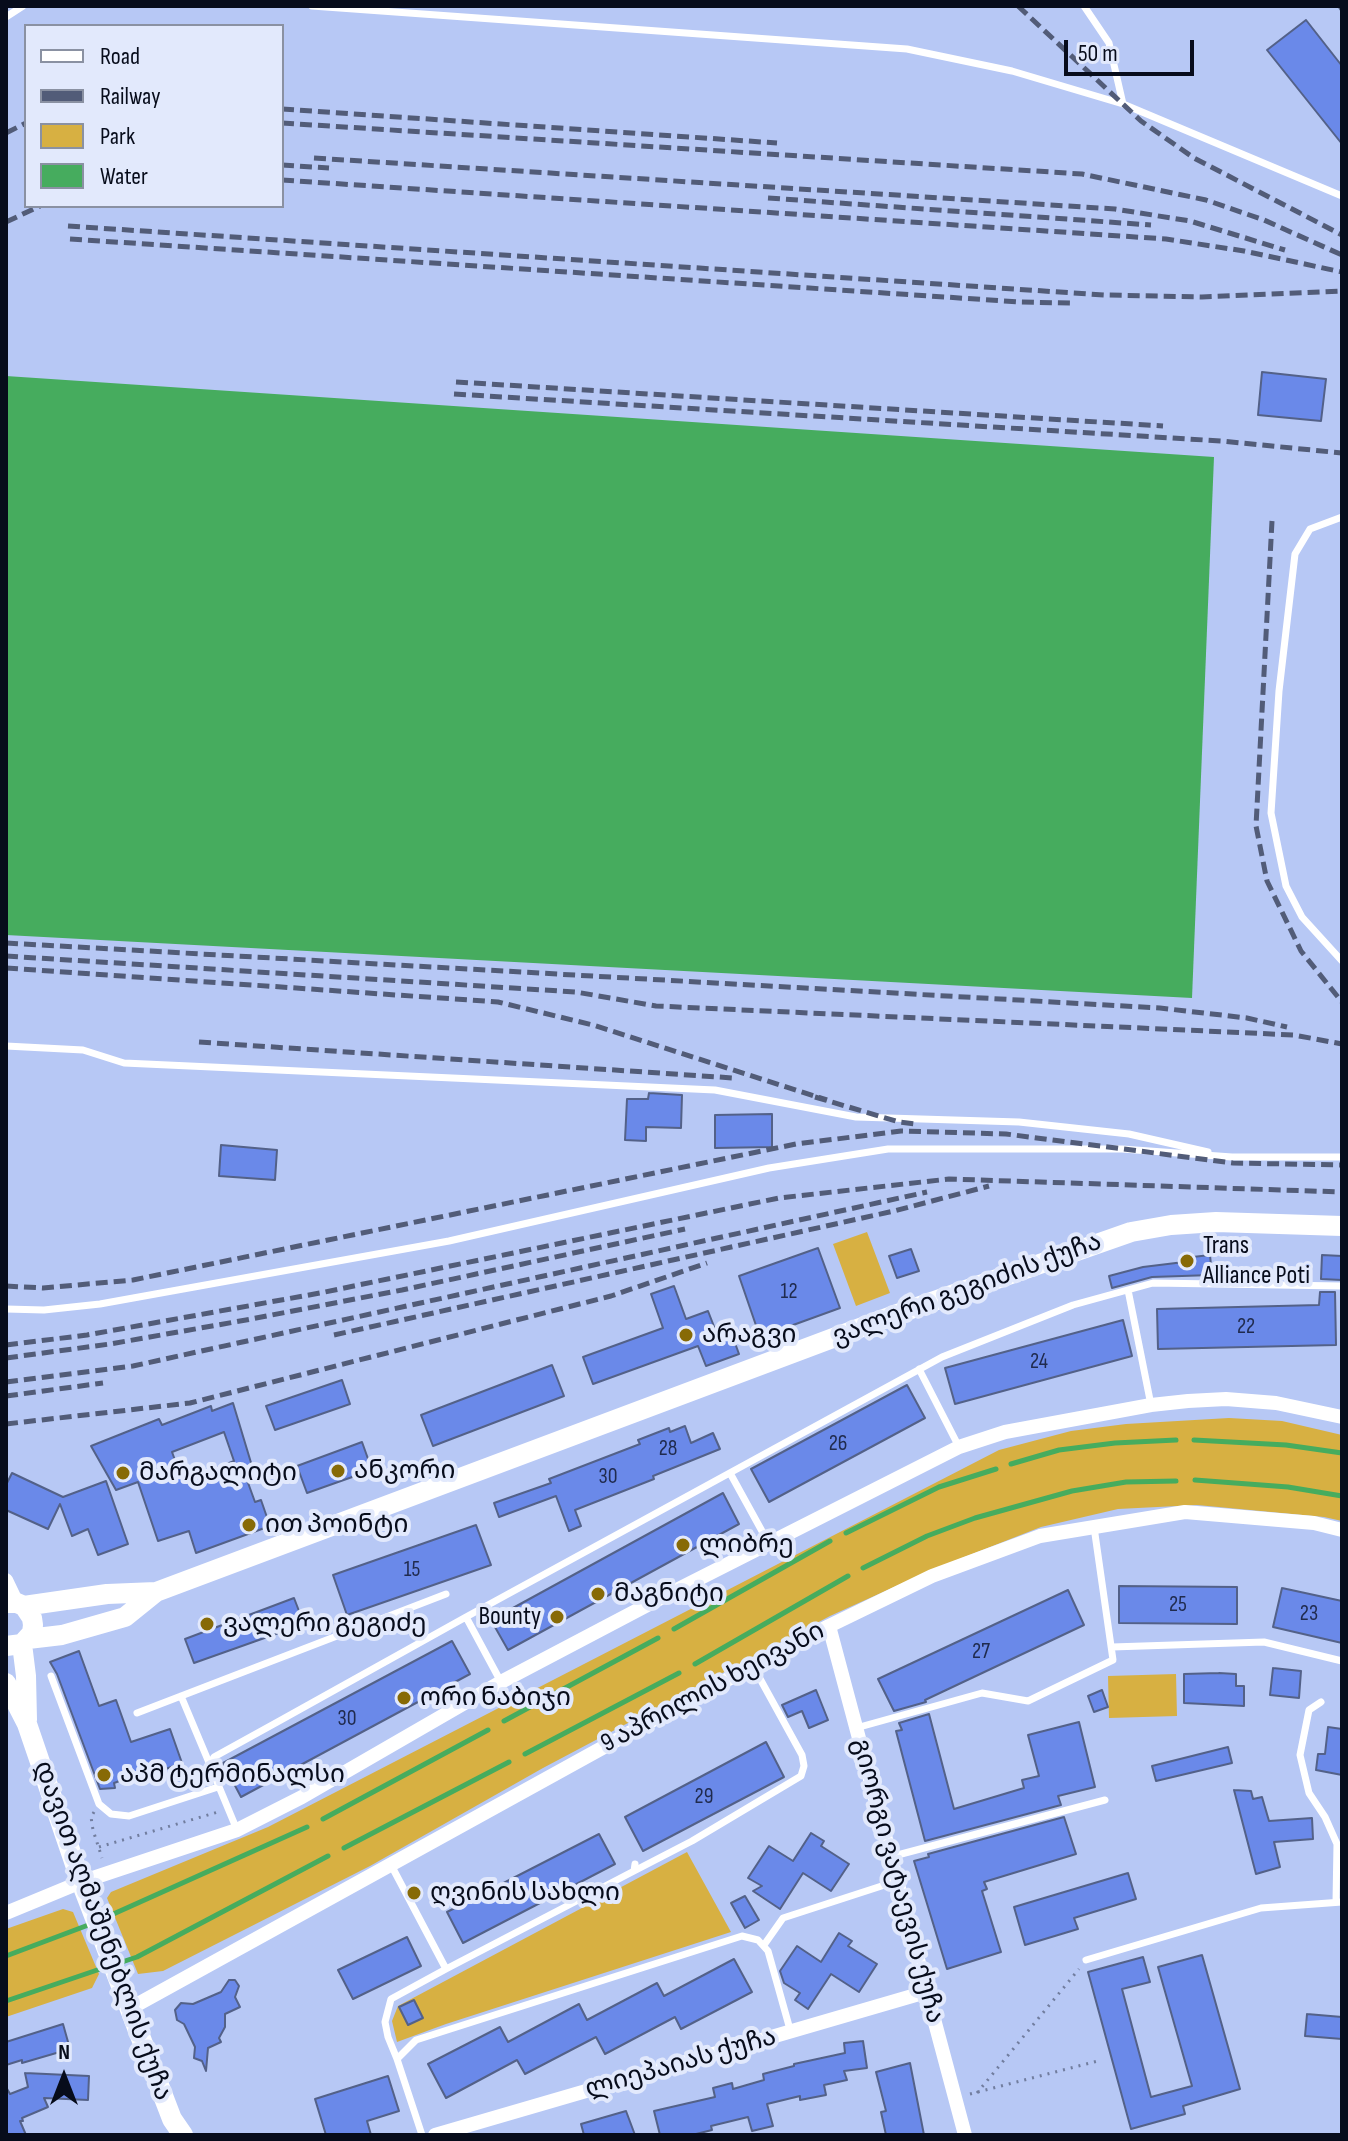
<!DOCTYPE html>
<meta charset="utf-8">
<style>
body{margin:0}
#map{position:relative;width:1348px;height:2141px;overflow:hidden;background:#b7c8f5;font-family:"Sofia Sans Condensed",sans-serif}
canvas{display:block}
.frame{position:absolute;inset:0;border:8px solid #070c1b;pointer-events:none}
.legend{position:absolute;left:24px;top:24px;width:260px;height:184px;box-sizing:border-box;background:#e2e9fc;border:2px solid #8a91a2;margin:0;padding:10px 14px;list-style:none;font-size:24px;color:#070c1b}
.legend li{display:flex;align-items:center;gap:16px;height:40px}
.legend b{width:40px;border:2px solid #8a91a2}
.north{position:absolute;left:24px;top:2037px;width:80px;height:80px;-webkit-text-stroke:6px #e2e9fc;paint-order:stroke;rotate:0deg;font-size:22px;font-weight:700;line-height:32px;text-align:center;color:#070c1b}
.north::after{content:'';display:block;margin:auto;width:28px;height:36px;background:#070c1b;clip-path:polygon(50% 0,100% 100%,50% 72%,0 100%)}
.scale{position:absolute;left:1064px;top:40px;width:130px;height:36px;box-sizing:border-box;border:4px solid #070c1b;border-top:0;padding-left:10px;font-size:24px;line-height:28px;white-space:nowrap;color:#070c1b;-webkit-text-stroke:6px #e2e9fc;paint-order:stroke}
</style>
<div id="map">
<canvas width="1348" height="2141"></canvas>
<div class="frame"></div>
<ul class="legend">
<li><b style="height:10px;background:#fff"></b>Road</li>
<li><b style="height:10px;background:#525c78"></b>Railway</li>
<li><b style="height:22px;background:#d7b042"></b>Park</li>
<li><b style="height:22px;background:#46ac5e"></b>Water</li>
</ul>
<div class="north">N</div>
<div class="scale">50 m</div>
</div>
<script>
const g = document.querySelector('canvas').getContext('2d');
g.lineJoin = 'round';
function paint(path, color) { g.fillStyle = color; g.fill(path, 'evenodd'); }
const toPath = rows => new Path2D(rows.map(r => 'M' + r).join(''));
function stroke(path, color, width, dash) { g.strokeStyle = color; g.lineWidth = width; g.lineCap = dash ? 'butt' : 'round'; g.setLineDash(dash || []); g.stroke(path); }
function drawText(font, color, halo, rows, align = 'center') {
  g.font = font + ' "Sofia Sans Condensed","Noto Sans Georgian",sans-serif'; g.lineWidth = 8; g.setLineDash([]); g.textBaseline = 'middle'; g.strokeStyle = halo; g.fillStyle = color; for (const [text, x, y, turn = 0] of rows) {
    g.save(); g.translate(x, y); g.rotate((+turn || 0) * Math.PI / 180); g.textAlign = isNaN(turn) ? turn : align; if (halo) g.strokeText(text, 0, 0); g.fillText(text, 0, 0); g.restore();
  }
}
paint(toPath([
 [867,1232,890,1293,856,1306,833,1244],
 [1229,1418,1282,1421,1342,1435,1342,1521,1324,1517,1197,1505,1118,1509,1041,1527,934,1569,830,1616,543,1768,370,1866,163,1971,138,1974,107,1898,111,1892,268,1827,999,1450,1071,1431,1126,1424],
 [1176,1674,1177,1716,1109,1718,1108,1676],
 [687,1852,731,1932,446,2024,397,2042,392,2021,398,2006],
 [63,1909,73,1912,99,1974,92,1988,6,2017,6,1929]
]), '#d7b042');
paint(toPath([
 [6,376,1214,457,1192,998,6,935]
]), '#46ac5e');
stroke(toPath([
 [1194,1440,1286,1445,1342,1453],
 [1011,1464,1059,1450,1115,1443,1176,1440],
 [1195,1480,1288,1487,1342,1496],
 [846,1533,939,1487,996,1469],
 [863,1568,927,1536,975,1518,1072,1491,1126,1482,1176,1481],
 [674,1629,830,1541],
 [695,1664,848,1576],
 [504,1721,658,1638],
 [525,1754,679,1673],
 [323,1819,488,1730],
 [344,1848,509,1762],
 [100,1920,307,1827],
 [6,1956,91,1924],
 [119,1963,137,1957,328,1856],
 [6,2001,109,1966]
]), '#46ac5e', 5);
const building = toPath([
 [1306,20,1342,66,1342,144,1267,50,1306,20],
 [1262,372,1326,379,1321,421,1258,415,1262,372],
 [649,1093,682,1095,681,1128,646,1127,646,1141,625,1140,627,1099,648,1099,649,1093],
 [772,1114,772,1147,715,1148,715,1115,772,1114],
 [221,1145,277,1150,275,1180,219,1176,221,1145],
 [818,1248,840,1308,760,1337,739,1276,818,1248],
 [911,1249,919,1271,897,1278,889,1256,911,1249],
 [1210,1255,1212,1275,1152,1277,1112,1288,1109,1276,1143,1267,1184,1262,1184,1258,1210,1255],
 [1322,1255,1342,1256,1342,1280,1321,1279,1322,1255],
 [674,1286,686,1319,708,1311,715,1329,728,1324,739,1354,706,1366,698,1346,593,1384,583,1357,663,1328,651,1294,674,1286],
 [1320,1292,1335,1292,1336,1345,1158,1349,1157,1309,1319,1305,1320,1292],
 [1123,1320,1132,1356,955,1404,945,1368,1123,1320],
 [552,1365,564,1396,433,1446,421,1415,552,1365],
 [342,1380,350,1404,275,1430,266,1406,342,1380],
 [907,1385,925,1418,769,1502,751,1469,907,1385],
 [233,1403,252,1466,243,1469,255,1502,261,1500,270,1526,196,1553,189,1531,158,1541,138,1482,116,1490,91,1446,159,1419,162,1425,211,1406,212,1411,233,1403],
 [224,1432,234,1461,183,1482,172,1452,224,1432],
 [685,1426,691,1443,713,1433,720,1449,653,1476,654,1479,575,1510,581,1526,569,1531,556,1496,499,1517,494,1503,551,1483,549,1479,640,1444,638,1440,669,1428,670,1432,685,1426],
 [362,1442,372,1470,307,1493,297,1466,362,1442],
 [12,1473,63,1497,106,1481,128,1544,98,1555,88,1529,72,1536,60,1504,48,1529,6,1510,6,1485,12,1473],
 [723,1493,739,1524,508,1650,491,1620,723,1493],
 [476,1525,491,1565,347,1615,333,1575,476,1525],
 [1119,1586,1237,1587,1237,1624,1119,1623,1119,1586],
 [1282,1588,1342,1601,1342,1643,1273,1627,1282,1588],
 [1068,1590,1084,1625,925,1700,926,1702,894,1711,878,1679,1068,1590],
 [294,1598,304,1624,194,1663,185,1639,294,1598],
 [452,1641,470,1674,241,1797,223,1763,452,1641],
 [79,1651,99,1706,116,1700,131,1742,170,1729,182,1763,163,1770,161,1766,114,1783,115,1788,100,1789,57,1674,50,1662,79,1651],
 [1273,1668,1301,1671,1299,1698,1270,1695,1273,1668],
 [1219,1673,1236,1674,1236,1686,1244,1686,1244,1706,1184,1703,1184,1674,1219,1673],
 [816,1690,828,1720,809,1728,802,1711,788,1717,782,1705,816,1690],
 [1102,1690,1108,1707,1094,1712,1088,1696,1102,1690],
 [929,1714,954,1809,1024,1788,1022,1780,1039,1776,1028,1735,1079,1722,1095,1787,1058,1796,1061,1805,925,1841,896,1731,902,1730,899,1723,929,1714],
 [1328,1727,1342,1729,1342,1775,1316,1770,1318,1754,1325,1754,1328,1727],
 [766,1742,784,1777,643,1851,625,1817,766,1742],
 [1228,1747,1232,1763,1156,1781,1152,1766,1228,1747],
 [1234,1790,1251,1791,1253,1799,1262,1797,1269,1821,1312,1818,1313,1839,1274,1842,1280,1867,1256,1874,1234,1790],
 [1064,1817,1076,1854,984,1882,987,1889,982,1891,1001,1952,947,1969,914,1861,929,1857,928,1854,1064,1817],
 [811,1833,824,1841,821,1846,849,1864,831,1891,803,1873,780,1909,753,1891,762,1886,748,1878,769,1846,793,1861,811,1833],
 [599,1834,615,1864,463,1943,447,1912,599,1834],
 [1128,1873,1136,1899,1074,1918,1078,1929,1025,1945,1014,1907,1128,1873],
 [745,1896,759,1920,745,1928,731,1903,745,1896],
 [839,1933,852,1941,848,1946,877,1964,859,1992,831,1974,808,2009,795,2000,800,1993,784,1983,780,1971,797,1946,821,1962,839,1933],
 [407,1937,421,1966,353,1999,338,1970,407,1937],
 [1202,1955,1240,2089,1183,2106,1185,2114,1131,2129,1088,1972,1143,1957,1150,1982,1122,1989,1151,2097,1192,2086,1158,1967,1202,1955],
 [734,1959,752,1992,681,2029,675,2017,605,2054,596,2037,525,2074,517,2060,446,2098,428,2064,500,2027,508,2042,579,2004,587,2020,657,1983,664,1996,734,1959],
 [229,1980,235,1980,239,1986,235,1997,240,2007,225,2014,225,2027,219,2038,221,2042,208,2048,206,2071,202,2061,194,2058,195,2047,184,2024,177,2020,175,2010,181,2003,193,2004,221,1992,229,1980],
 [414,2000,423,2018,408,2025,399,2007,414,2000],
 [1307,2014,1342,2017,1342,2039,1305,2036,1307,2014],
 [63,2024,70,2049,22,2063,22,2060,6,2065,6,2042,63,2024],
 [863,2041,867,2068,844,2071,847,2080,824,2085,826,2095,800,2100,800,2096,767,2104,773,2126,752,2131,748,2117,711,2126,712,2130,692,2135,660,2135,654,2111,715,2097,713,2088,732,2083,733,2089,764,2080,763,2074,794,2066,794,2064,845,2053,844,2043,863,2041],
 [910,2063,924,2135,886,2135,881,2112,886,2111,876,2072,910,2063],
 [25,2073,89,2076,88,2100,44,2098,48,2107,22,2118,23,2121,20,2121,26,2135,6,2135,6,2087,10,2094,28,2087,25,2073],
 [388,2076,399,2111,367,2121,371,2135,326,2135,315,2099,388,2076],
 [626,2111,635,2135,584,2135,581,2124,626,2111]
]);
paint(building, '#6a89e9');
stroke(building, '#536188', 2);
stroke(toPath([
 [94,1812,91,1817,93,1830,102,1858],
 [99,1847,218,1812],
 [977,2093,1079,1969],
 [970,2094,1098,2061]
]), '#717d9e', 3, [2, 6]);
stroke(toPath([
 [312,6,907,49,1012,71,1123,104,1342,196],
 [1084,6,1109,43,1123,104],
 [6,17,23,6],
 [1342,517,1310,529,1295,554,1279,691,1271,813,1286,886,1302,917,1342,961],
 [6,1046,83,1050,124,1063,715,1090,856,1117,1019,1122,1129,1134,1208,1152],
 [1128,1290,1151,1405],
 [6,1309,44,1310,100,1304,449,1241,769,1168,888,1149,1122,1149,1232,1157,1342,1157],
 [919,1369,959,1447],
 [730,1473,768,1542],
 [466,1617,942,1357,1073,1305,1153,1283,1342,1286],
 [1112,1647,1264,1642,1342,1661],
 [51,1676,99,1804,111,1814,129,1816,218,1787],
 [181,1696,210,1765],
 [1321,1702,1309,1710,1300,1755,1309,1793,1325,1817,1337,1844,1336,1902],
 [137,1713,446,1594],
 [856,1728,982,1693,1028,1701,1113,1660,1094,1527],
 [237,1830,210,1765,214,1757,281,1720,466,1617,501,1682],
 [890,1857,1105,1800],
 [390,1863,446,1969,634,1871,635,1864],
 [634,1871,692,1841,801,1776,804,1766,802,1755,753,1666],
 [764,1945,783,1918,897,1881],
 [1086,1960,1261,1908,1342,1902],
 [397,2059,388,2037,385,2022,391,1999,446,1969],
 [422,2135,397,2059,416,2040,742,1936,758,1940,768,1951,791,2033]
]), '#fff', 7);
stroke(toPath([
 [6,1580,17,1603],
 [829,1626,965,2135],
 [6,1913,81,1882,237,1830,302,1797,501,1682,653,1602,959,1447,1005,1432,1151,1405,1188,1401,1226,1399,1276,1403,1342,1417],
 [129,2009,700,1694,829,1626,932,1576,1040,1536,1185,1512,1314,1523,1342,1530],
 [435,2135,926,1992]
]), '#fff', 14);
stroke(toPath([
 [6,1603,17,1603,24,1606,32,1618,33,1625,32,1633,22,1644,6,1646],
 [24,1606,107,1594,156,1592],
 [28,1639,62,1635,125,1617,156,1592,897,1314,1131,1232,1171,1225,1216,1222,1342,1226],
 [22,1644,26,1676,27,1720],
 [6,1683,27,1724,81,1882,172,2119,183,2135]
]), '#fff', 20);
stroke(toPath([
 [1018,6,1141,121,1194,158,1342,235],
 [1340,6,1342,9],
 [282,109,777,143],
 [282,123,1082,174,1206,200,1264,220,1342,255],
 [6,133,26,123],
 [314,158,1115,209,1190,221,1285,250],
 [282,165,329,168],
 [282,180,1166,239,1244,251,1342,272],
 [768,198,1151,225],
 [6,222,40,206],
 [68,226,1104,295,1202,297,1342,291],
 [70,239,1020,302,1071,303],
 [456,382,1163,426],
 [454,394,1221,441,1342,453],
 [1272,521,1256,826,1267,881,1301,951,1342,1002],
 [6,943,1160,1008,1247,1018,1287,1027],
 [6,956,576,992,656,1006,1294,1035,1342,1044],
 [6,968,498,1002,593,1025,827,1100],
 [199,1042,733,1078],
 [815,1097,899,1122,916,1124],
 [6,1286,43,1288,133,1280,796,1144,901,1131,1006,1134,1233,1163,1342,1165],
 [334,1335,894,1211,989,1186],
 [6,1345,87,1335,320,1293,779,1198,949,1179,1342,1192],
 [6,1358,110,1344,246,1320,402,1290,685,1229],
 [6,1382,133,1366,927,1192],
 [6,1396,103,1383],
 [6,1424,190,1403,611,1296,707,1263]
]), '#525c78', 5, [12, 6]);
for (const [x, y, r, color] of [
 [1187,1261,8,"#876a06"],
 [686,1335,8,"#876a06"],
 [338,1471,8,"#876a06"],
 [123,1473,8,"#876a06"],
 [249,1525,8,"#876a06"],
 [683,1545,8,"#876a06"],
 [598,1594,8,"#876a06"],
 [557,1617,8,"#876a06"],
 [207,1624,8,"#876a06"],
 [404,1698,8,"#876a06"],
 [104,1775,8,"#876a06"],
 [414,1893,8,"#876a06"]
]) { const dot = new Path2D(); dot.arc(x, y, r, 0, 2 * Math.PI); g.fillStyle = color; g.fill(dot); stroke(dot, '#e2e9fc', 3); }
drawText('22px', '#202b4e', null, [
 ["12",789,1292],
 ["22",1246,1327],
 ["24",1039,1362],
 ["26",838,1444],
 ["28",668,1449],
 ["30",608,1477],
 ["15",412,1570],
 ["25",1178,1605],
 ["23",1309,1614],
 ["27",981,1652],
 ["30",347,1719],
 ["29",704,1797]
]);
drawText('26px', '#070c1b', '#e2e9fc', [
 ["Trans",1203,1246],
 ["Alliance Poti",1203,1276],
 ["არაგვი",702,1335],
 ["ანკორი",354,1471],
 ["მარგალიტი",139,1473],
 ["ით პოინტი",265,1525],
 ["ლიბრე",699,1545],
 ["მაგნიტი",614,1594],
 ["Bounty",541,1617,"right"],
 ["ვალერი გეგიძე",223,1624],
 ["ორი ნაბიჯი",420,1698],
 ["აპმ ტერმინალსი",120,1775],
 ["ღვინის სახლი",430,1893]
], 'left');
drawText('26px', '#070c1b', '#e2e9fc', [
 ["ვალერი გეგიძის ქუჩა",967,1290,-20],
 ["9 აპრილის ხეივანი",713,1688,-28],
 ["გიორგი ვატაევის ქუჩა",897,1881,75],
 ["დავით აღმაშენებლის ქუჩა",102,1931,70],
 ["ლიეპაიას ქუჩა",681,2064,-16]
]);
</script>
